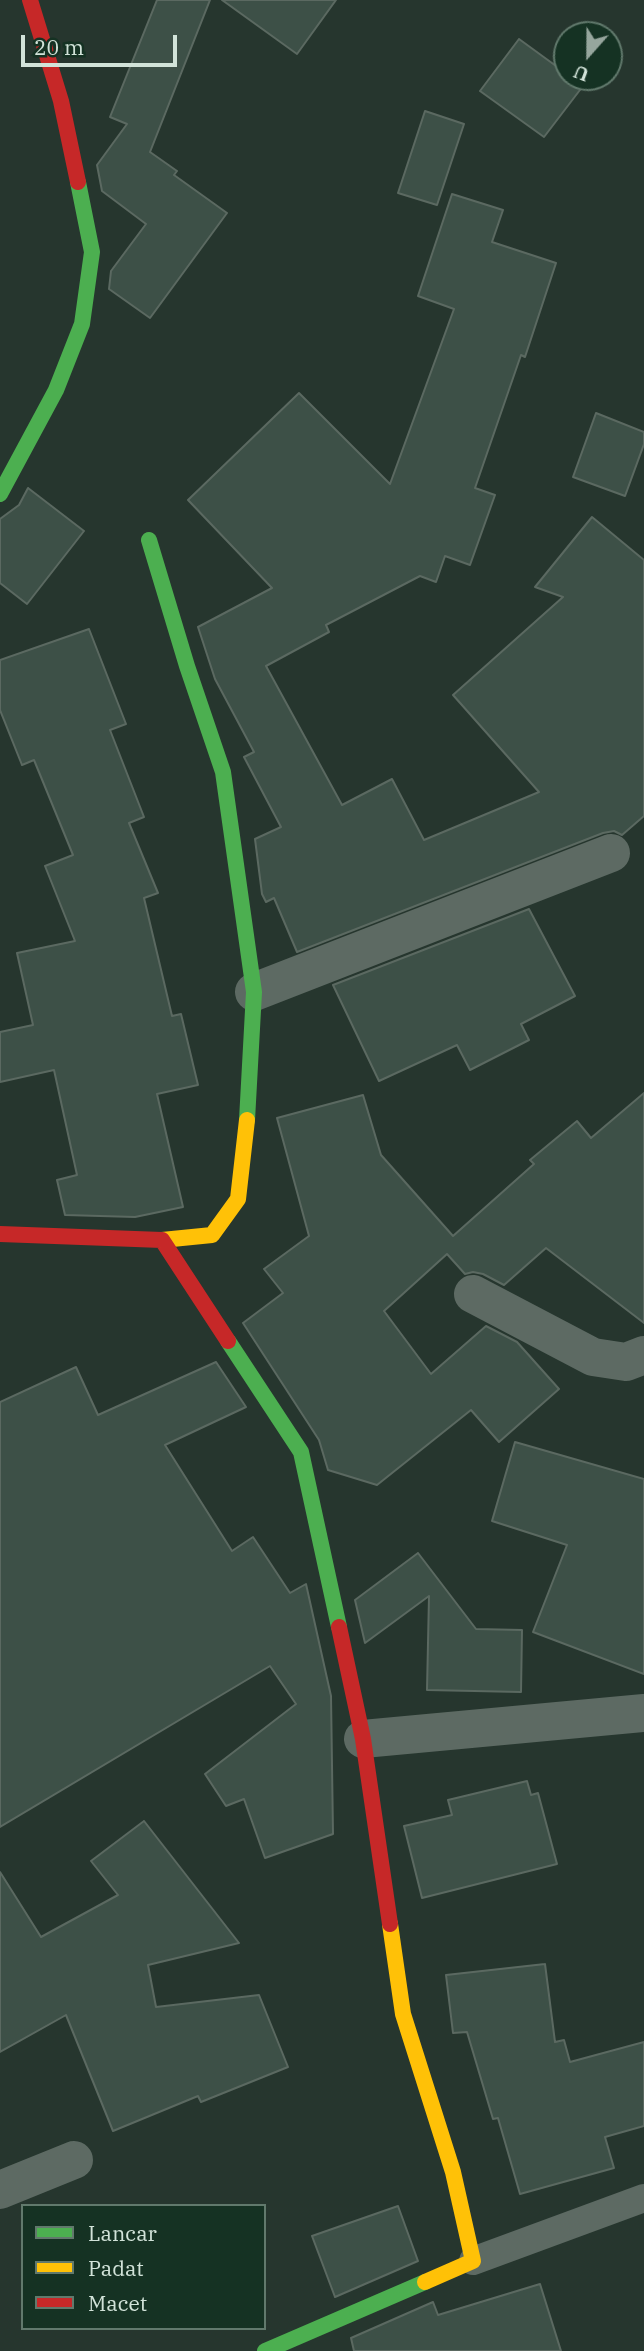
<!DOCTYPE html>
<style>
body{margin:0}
#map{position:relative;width:644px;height:2351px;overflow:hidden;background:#26362e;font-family:"IBM Plex Serif",serif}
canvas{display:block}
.legend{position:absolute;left:21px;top:2204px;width:245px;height:126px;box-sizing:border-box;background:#153223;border:2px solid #61796c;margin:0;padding:9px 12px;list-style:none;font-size:21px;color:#d2e3d9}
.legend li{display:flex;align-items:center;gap:14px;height:35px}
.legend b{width:35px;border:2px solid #61796c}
.north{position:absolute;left:553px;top:21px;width:70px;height:70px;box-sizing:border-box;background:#153223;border:2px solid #61796c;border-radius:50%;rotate:201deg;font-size:19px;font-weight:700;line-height:28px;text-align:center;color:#d2e3d9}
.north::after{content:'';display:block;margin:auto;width:24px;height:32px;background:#96a69d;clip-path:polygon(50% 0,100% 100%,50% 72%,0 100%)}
.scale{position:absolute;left:21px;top:35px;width:156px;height:32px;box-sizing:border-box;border:4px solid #d2e3d9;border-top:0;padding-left:9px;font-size:21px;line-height:24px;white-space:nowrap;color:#d2e3d9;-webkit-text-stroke:5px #153223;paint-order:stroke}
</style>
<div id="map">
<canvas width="644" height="2351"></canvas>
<ul class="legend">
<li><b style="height:9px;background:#4caf50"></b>Lancar</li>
<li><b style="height:9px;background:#ffc107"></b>Padat</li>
<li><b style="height:9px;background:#c62828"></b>Macet</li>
</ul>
<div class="north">U</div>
<div class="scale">20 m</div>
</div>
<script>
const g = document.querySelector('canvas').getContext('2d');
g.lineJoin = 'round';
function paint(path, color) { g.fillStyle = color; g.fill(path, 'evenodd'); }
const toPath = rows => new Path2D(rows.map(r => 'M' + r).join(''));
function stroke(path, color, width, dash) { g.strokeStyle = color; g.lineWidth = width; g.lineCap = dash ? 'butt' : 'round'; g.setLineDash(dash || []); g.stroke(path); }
const building = toPath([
 [157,0,210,0,150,152,177,171,174,175,227,213,150,318,109,289,111,271,146,224,102,191,97,165,127,124,110,117,157,0],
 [222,0,336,0,297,54,222,0],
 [519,39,567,74,567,77,571,77,583,86,544,137,480,91,519,39],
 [425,111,464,124,437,205,398,193,425,111],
 [452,194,503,210,492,242,556,263,525,357,521,355,475,488,495,495,470,565,445,556,436,582,420,576,326,625,329,632,266,666,342,805,392,779,424,840,539,792,453,695,563,597,535,587,592,517,644,560,644,816,622,835,614,831,603,833,297,952,274,898,266,902,262,894,255,839,281,827,244,757,254,752,215,679,198,627,272,588,188,500,299,393,390,484,454,309,418,296,452,194],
 [596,413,644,432,644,444,625,496,573,477,596,413],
 [28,488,84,531,27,604,0,583,0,519,19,505,28,488],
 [89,629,126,724,110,730,144,817,129,823,158,893,144,898,172,1016,181,1014,198,1085,157,1094,183,1207,135,1217,65,1215,57,1180,77,1175,54,1070,0,1082,0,1032,33,1025,17,953,75,941,45,866,73,855,34,760,22,765,0,710,0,660,89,629],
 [529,909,575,996,521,1024,529,1040,470,1070,457,1045,379,1081,333,985,529,909],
 [644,1093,644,1323,546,1248,504,1285,483,1274,473,1272,465,1274,447,1254,384,1311,431,1374,486,1326,517,1342,559,1389,499,1442,471,1410,377,1485,328,1470,319,1440,243,1323,283,1293,264,1269,309,1236,277,1118,363,1095,381,1155,453,1236,534,1164,530,1160,577,1121,591,1138,644,1093],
 [216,1362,246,1407,165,1445,232,1551,253,1537,290,1593,306,1584,331,1696,333,1834,265,1858,244,1799,226,1806,205,1774,296,1704,270,1666,0,1827,0,1402,76,1367,98,1415,216,1362],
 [515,1442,644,1479,644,1674,533,1632,567,1545,492,1521,515,1442],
 [418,1553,476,1629,522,1630,521,1692,427,1690,429,1596,365,1643,355,1600,418,1553],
 [527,1781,531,1795,538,1793,557,1864,422,1898,404,1826,452,1815,448,1800,527,1781],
 [144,1821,239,1943,148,1965,156,2007,259,1995,288,2067,201,2102,198,2096,113,2131,66,2015,0,2052,0,1872,41,1937,118,1895,91,1861,144,1821],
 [545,1964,555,2042,564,2040,570,2062,644,2042,644,2126,605,2137,614,2168,520,2194,498,2118,493,2119,467,2032,453,2033,446,1975,545,1964],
 [398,2206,418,2261,335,2297,312,2236,398,2206],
 [540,2284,561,2351,354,2351,351,2338,433,2302,438,2315,540,2284]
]);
paint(building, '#3d5047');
stroke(building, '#5b6961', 2);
stroke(toPath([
 [473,2261,644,2198]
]), '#5d6a63', 28);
stroke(toPath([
 [254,992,611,853],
 [473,1294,593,1357,626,1362,644,1355],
 [363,1739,644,1713],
 [0,2190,74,2160]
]), '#5d6a63', 38);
stroke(toPath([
 [0,494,56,390,82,324,92,252,78,182],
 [149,540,187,666,223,772,254,992,247,1120],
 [228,1341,301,1452,339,1627],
 [265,2351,425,2282]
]), '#4caf50', 16);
stroke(toPath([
 [162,1240,212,1235,238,1199,247,1120],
 [390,1924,403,2014,453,2172,473,2261,425,2282]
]), '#ffc107', 16);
stroke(toPath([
 [30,0,61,101,78,182],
 [0,1234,162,1240,228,1341],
 [339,1627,363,1739,390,1924]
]), '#c62828', 16);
</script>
